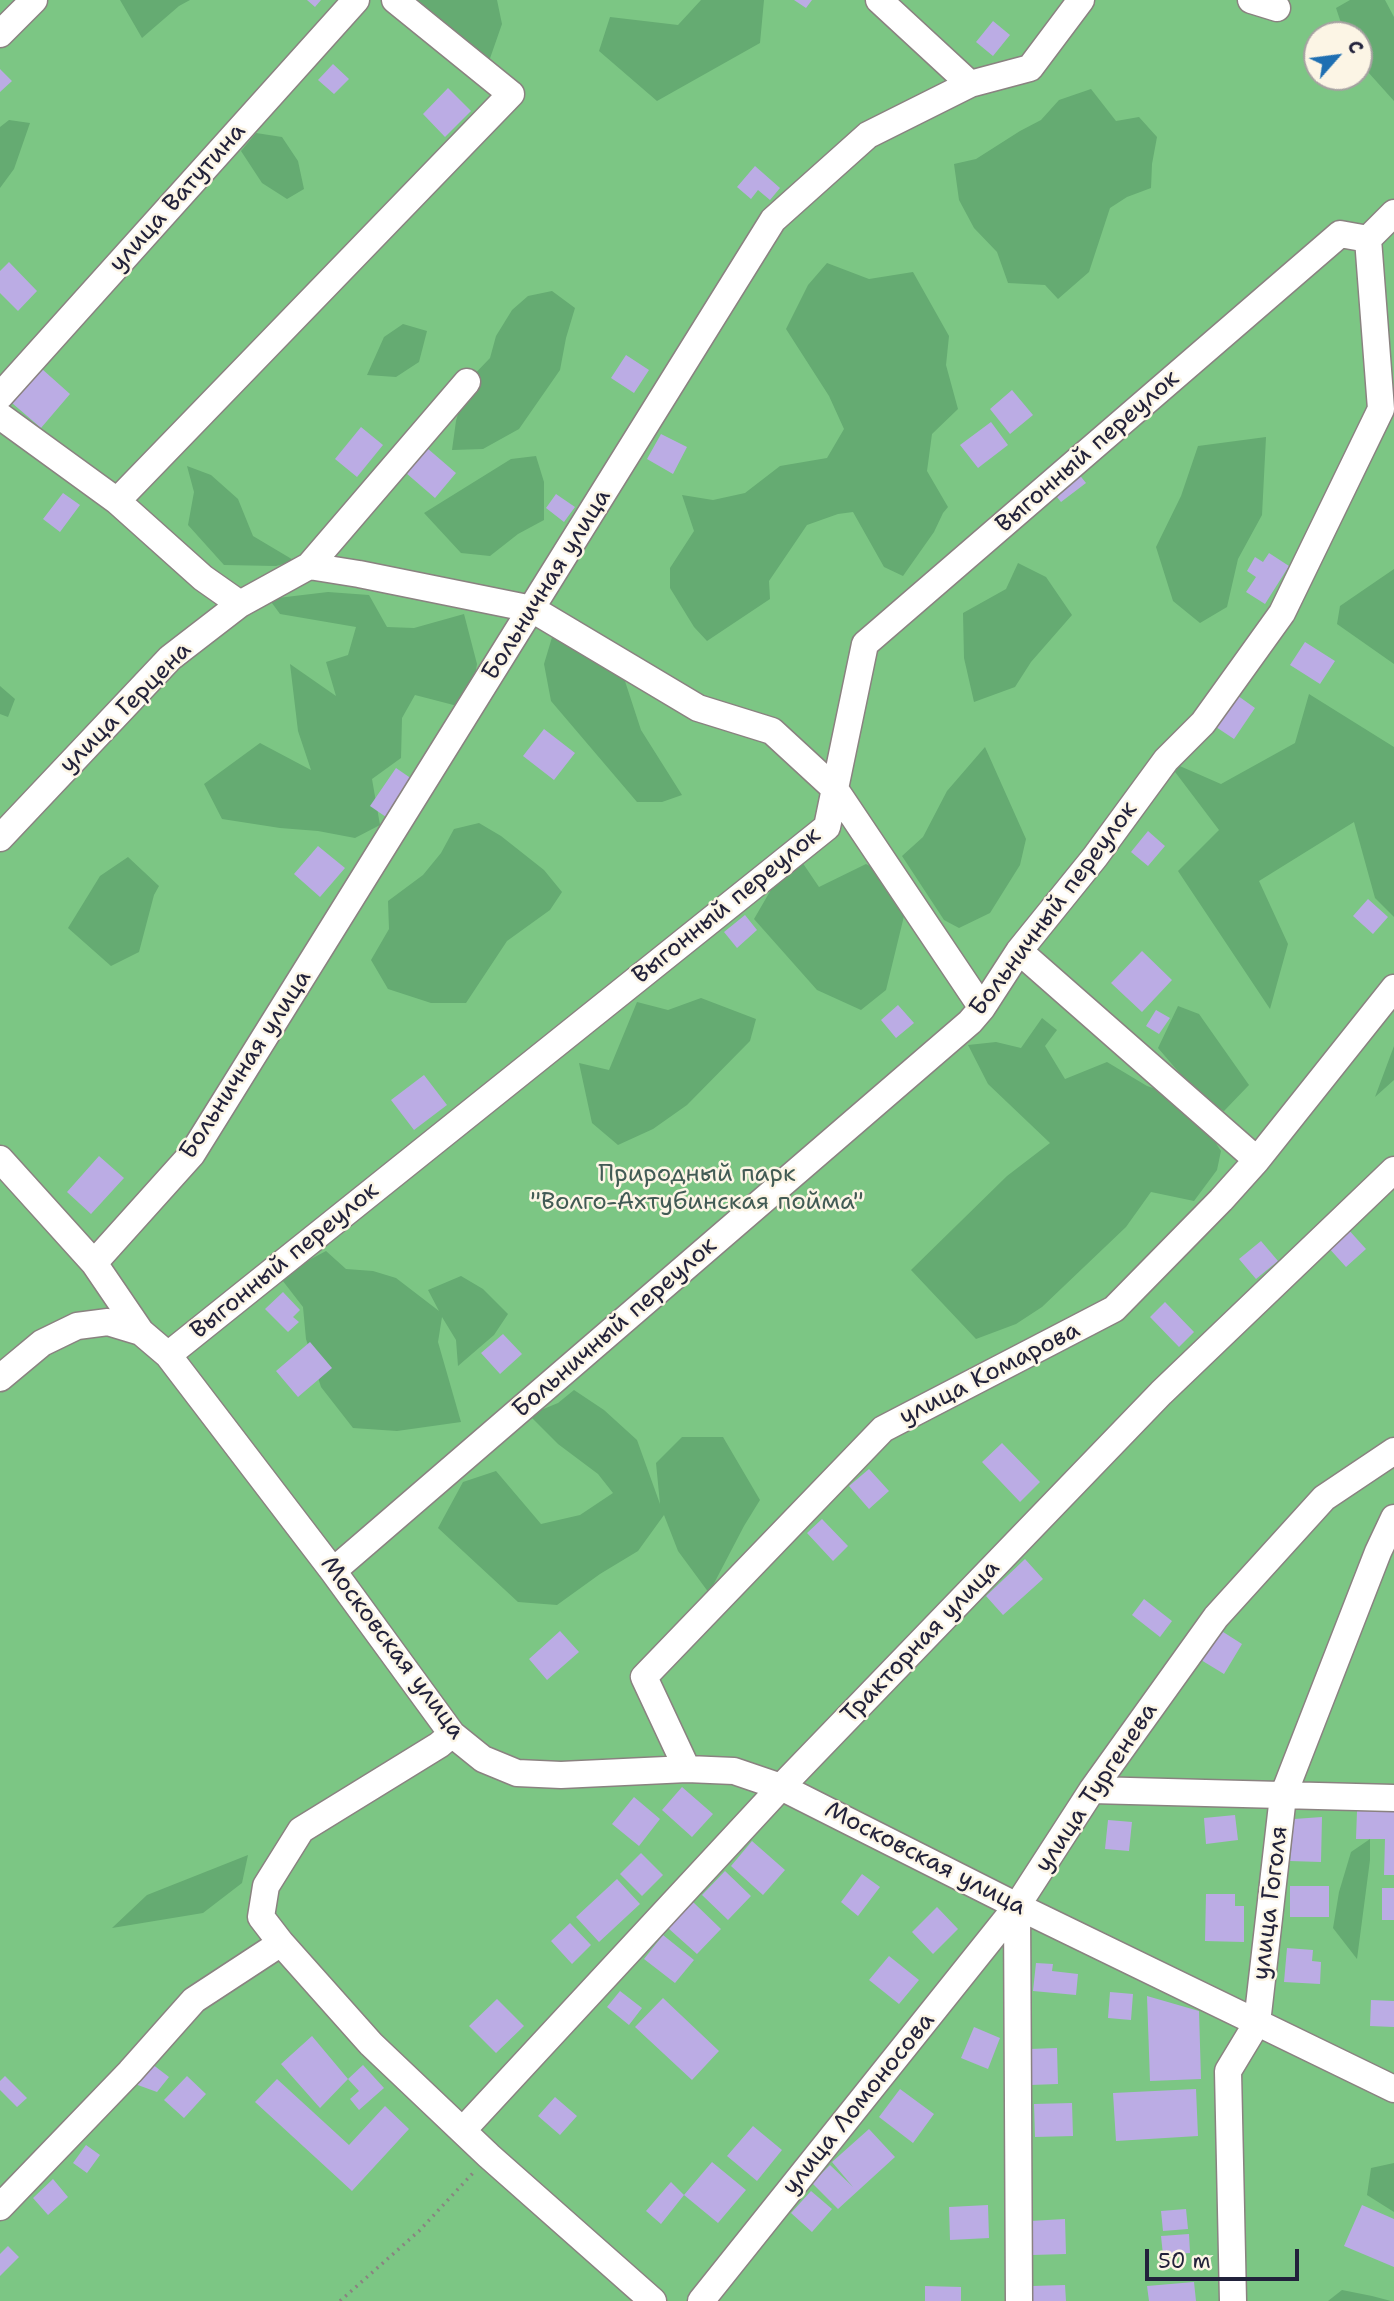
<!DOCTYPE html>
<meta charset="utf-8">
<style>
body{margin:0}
#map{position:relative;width:1394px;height:2301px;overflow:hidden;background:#f3e1c4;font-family:"Shantell Sans",sans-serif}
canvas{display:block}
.north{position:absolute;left:1303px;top:21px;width:70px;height:70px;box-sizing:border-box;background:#fcf5e5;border:2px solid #a5a1a1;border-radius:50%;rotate:62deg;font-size:19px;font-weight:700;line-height:28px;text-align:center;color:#22223b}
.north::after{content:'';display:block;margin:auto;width:24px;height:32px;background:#1f6fb2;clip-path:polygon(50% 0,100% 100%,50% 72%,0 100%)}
.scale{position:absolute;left:1145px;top:2249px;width:154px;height:32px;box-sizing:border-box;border:4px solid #22223b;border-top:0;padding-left:9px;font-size:21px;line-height:24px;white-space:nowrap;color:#22223b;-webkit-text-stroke:5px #fcf5e5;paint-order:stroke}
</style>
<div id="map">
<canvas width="1394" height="2301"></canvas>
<div class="north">С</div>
<div class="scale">50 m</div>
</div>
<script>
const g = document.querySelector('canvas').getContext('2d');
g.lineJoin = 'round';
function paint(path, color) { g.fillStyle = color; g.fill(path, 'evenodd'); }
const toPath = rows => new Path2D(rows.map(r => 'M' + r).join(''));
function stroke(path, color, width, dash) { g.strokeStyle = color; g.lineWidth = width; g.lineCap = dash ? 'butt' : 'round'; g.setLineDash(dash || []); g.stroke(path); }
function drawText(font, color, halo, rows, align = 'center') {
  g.font = font + ' "Shantell Sans",sans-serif'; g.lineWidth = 5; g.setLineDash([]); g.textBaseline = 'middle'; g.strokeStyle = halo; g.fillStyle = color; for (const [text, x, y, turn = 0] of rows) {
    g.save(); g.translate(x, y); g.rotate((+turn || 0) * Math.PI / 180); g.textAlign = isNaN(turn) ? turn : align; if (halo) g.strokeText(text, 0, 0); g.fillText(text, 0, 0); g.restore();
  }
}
paint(toPath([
 [0,0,1394,0,1394,2301,0,2301],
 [1317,35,1359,35,1359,77,1317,77]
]), '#7cc684');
paint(toPath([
 [120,0,190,0,179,6,142,38],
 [407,0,497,0,502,24,487,67],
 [701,0,764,0,760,43,657,101,599,51,610,17,678,25],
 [1350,0,1385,0,1394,17,1394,101,1359,62,1359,35,1345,35,1336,8],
 [1091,89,1116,121,1139,117,1157,137,1152,164,1151,188,1127,197,1110,208,1089,272,1058,299,1045,285,1008,283,997,252,974,228,959,200,954,164,976,159,1020,131,1041,120,1059,100],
 [9,120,30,123,14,169,0,188,0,127],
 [256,133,282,137,298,161,304,189,287,199,262,183,241,151],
 [827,263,869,279,913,272,949,336,946,365,958,409,932,434,927,471,948,507,943,513,934,532,903,576,884,567,853,512,838,514,807,525,769,581,770,599,707,641,694,627,670,588,670,568,694,531,682,495,713,500,745,493,780,466,827,458,844,429,829,396,786,329,808,285],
 [552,291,575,308,566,338,560,370,519,429,483,449,452,450,456,421,467,382,490,358,496,336,512,310,528,296],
 [403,324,427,331,419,362,396,377,367,375,384,337],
 [1266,437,1262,515,1238,559,1227,607,1200,623,1173,601,1156,547,1181,496,1198,446],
 [536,456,544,482,544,520,518,534,490,556,461,553,424,513,511,459],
 [187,466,211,475,238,499,253,536,295,561,276,566,224,565,188,525,194,492],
 [1018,563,1046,577,1072,615,1031,662,1015,687,974,702,964,658,963,613,1006,589],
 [1394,569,1394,664,1337,624,1340,606],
 [328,592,369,595,387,627,414,628,464,614,477,664,469,709,415,695,402,718,401,758,372,779,380,825,355,838,318,831,280,828,222,819,204,784,260,743,311,770,298,731,290,664,336,696,326,662,348,655,356,627,280,614,269,599],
 [556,624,622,672,641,730,682,795,662,802,637,802,551,701,544,664],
 [0,686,15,699,8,717,0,714],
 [1309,694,1394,747,1394,917,1375,898,1354,822,1259,881,1288,944,1270,1009,1178,871,1219,830,1166,760,1221,784,1295,743],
 [985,747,1026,839,1020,865,990,913,959,928,944,920,902,856,923,837,947,791],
 [479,823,501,836,544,870,562,892,550,910,507,941,466,1003,431,1003,388,989,371,960,389,929,388,901,423,875,441,853,454,829],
 [128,857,159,886,154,895,139,952,111,966,68,928,100,876],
 [802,862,819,887,866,864,895,879,905,912,886,990,861,1010,817,990,754,919,772,888],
 [701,998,756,1019,750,1041,687,1105,653,1129,618,1145,592,1123,579,1063,609,1070,637,1002,668,1010],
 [1178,1006,1199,1014,1249,1085,1224,1111,1202,1099,1158,1048],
 [1042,1018,1057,1030,1045,1046,1065,1079,1107,1062,1147,1086,1187,1099,1221,1151,1217,1170,1194,1201,1151,1192,1126,1227,1042,1307,1016,1324,976,1339,911,1270,1007,1176,1050,1143,988,1084,968,1045,996,1042,1021,1048],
 [1394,1046,1394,1080,1375,1097],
 [326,1251,346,1269,373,1271,396,1278,439,1311,428,1290,461,1276,483,1289,508,1314,494,1335,458,1366,456,1340,442,1317,438,1342,461,1422,397,1431,353,1428,321,1387,306,1339,303,1307,279,1276],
 [574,1390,604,1410,637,1440,660,1504,656,1463,682,1437,723,1437,760,1500,744,1526,709,1593,678,1551,664,1515,638,1551,600,1574,557,1605,518,1602,438,1528,463,1482,496,1471,541,1524,580,1515,613,1493,598,1474,558,1444,529,1415,558,1403],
 [1370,1839,1370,1860,1357,1959,1333,1928,1339,1892,1351,1852],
 [248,1855,242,1883,203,1913,112,1928,147,1895],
 [1394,2163,1394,2212,1367,2195,1371,2168],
 [1342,2290,1372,2296,1391,2301,1328,2301]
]), '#65ab72');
paint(toPath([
 [307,0,321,0,315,7],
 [794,0,812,0,806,8],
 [993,21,1010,35,993,56,976,42],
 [333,64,349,79,334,94,318,80],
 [0,69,12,81,0,92],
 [448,88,471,111,445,137,423,114],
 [755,166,780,188,770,200,758,190,751,199,737,187],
 [9,262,37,291,18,311,0,293,0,271],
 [626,355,649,370,634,393,611,378],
 [42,369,70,394,41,428,12,403],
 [1012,390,1033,415,1010,434,990,409],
 [991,422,1008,445,978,468,960,445],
 [361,427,383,445,357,477,335,459],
 [661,434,687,447,673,474,647,459],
 [427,448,456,473,435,498,406,473],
 [1074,468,1086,483,1061,502,1049,487],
 [63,493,80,505,60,532,43,519],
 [556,494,575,507,564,522,546,508],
 [1269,553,1289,566,1265,604,1246,592,1256,577,1247,571,1255,557,1263,562],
 [1305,642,1335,661,1320,684,1290,665],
 [1234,693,1255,708,1234,739,1213,725],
 [544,729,575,753,554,780,523,756],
 [396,768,412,779,386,817,370,806],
 [1148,831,1165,846,1148,866,1131,852],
 [318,846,345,868,320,897,294,874],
 [1368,899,1388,917,1373,934,1353,916],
 [745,915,757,930,737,948,724,932],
 [1142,951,1172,980,1142,1012,1111,983],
 [898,1005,914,1023,896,1038,881,1020],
 [1156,1010,1170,1018,1159,1034,1146,1026],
 [424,1075,447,1105,414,1130,391,1100],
 [99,1156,124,1178,91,1214,67,1192],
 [1347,1228,1366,1249,1346,1267,1327,1246],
 [1261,1241,1278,1261,1256,1279,1239,1259],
 [283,1292,300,1310,293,1317,299,1322,288,1332,265,1309],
 [1165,1302,1194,1332,1179,1347,1150,1317],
 [503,1334,522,1354,500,1374,481,1353],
 [310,1342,332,1368,298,1397,276,1371],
 [1002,1443,1040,1482,1020,1502,982,1462],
 [869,1469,889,1491,869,1509,849,1486],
 [822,1519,848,1546,833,1561,807,1533],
 [1025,1559,1043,1579,1003,1615,986,1596],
 [1144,1599,1172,1621,1160,1637,1132,1615],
 [1220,1630,1242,1644,1224,1674,1201,1660],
 [560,1631,579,1652,547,1680,529,1659],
 [682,1787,713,1814,692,1837,662,1810],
 [634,1797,660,1819,639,1846,612,1824],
 [1357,1811,1394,1811,1394,1875,1384,1875,1385,1839,1356,1839],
 [1235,1815,1238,1840,1206,1844,1204,1818],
 [1322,1817,1321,1862,1290,1861,1294,1819],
 [1108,1820,1132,1822,1129,1851,1105,1849],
 [752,1841,785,1870,763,1895,731,1866],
 [641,1853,663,1875,642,1896,620,1874],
 [725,1871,751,1896,728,1920,702,1895],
 [862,1874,880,1887,858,1916,841,1902],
 [617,1879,640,1904,599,1942,576,1917],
 [1290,1886,1329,1886,1329,1917,1290,1917],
 [1382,1888,1394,1888,1394,1920,1382,1920],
 [1206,1894,1235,1894,1235,1906,1244,1906,1244,1942,1205,1941],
 [693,1902,721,1929,697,1954,668,1928],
 [937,1907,958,1929,933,1954,912,1932],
 [570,1923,591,1945,572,1964,551,1941],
 [663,1935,694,1960,675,1983,644,1959],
 [1287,1948,1313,1950,1312,1961,1321,1962,1320,1984,1284,1982],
 [889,1956,919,1980,899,2004,869,1980],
 [1036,1963,1053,1964,1052,1971,1078,1974,1076,1995,1033,1991],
 [620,1991,642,2008,629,2025,607,2007],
 [1110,1992,1133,1994,1131,2020,1108,2018],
 [1147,1996,1199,2011,1201,2079,1150,2081],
 [663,1998,719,2051,692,2080,635,2027],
 [497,1999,524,2026,496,2053,469,2026],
 [1371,2000,1394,2001,1394,2027,1370,2026],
 [974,2027,1000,2038,988,2069,961,2058],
 [312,2036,348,2079,320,2108,281,2064],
 [1057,2048,1058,2084,1030,2085,1029,2049],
 [152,2064,169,2077,157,2092,135,2084],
 [363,2065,384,2088,359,2110,350,2099,359,2091,348,2079],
 [5,2076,27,2098,17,2107,0,2090,0,2081],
 [187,2076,206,2094,184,2118,164,2100],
 [277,2079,349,2145,385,2106,409,2129,352,2191,255,2102],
 [900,2089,934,2114,913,2143,879,2117],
 [1196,2089,1198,2136,1116,2141,1113,2093],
 [555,2097,577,2116,560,2135,538,2116],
 [1072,2103,1073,2136,1035,2137,1034,2104],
 [753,2126,782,2150,757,2181,727,2156],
 [869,2129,895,2157,838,2209,812,2183,830,2165,853,2187,832,2162],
 [86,2145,100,2155,87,2173,73,2163],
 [712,2162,746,2190,718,2223,684,2195],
 [53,2179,68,2197,48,2215,33,2198],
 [671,2182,684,2195,661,2224,646,2211],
 [811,2191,832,2209,812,2232,791,2213],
 [988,2205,989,2238,950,2240,949,2207],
 [1362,2205,1394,2219,1394,2267,1344,2246],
 [1186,2209,1188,2229,1163,2231,1161,2211],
 [1065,2219,1066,2254,1032,2255,1030,2221],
 [1189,2234,1190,2253,1163,2255,1161,2236],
 [8,2246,19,2257,0,2276,0,2254],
 [1194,2282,1196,2301,1149,2301,1147,2286],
 [1065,2285,1066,2301,1032,2301,1032,2286],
 [925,2286,961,2287,961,2301,925,2301]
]), '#bbace4');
const minor = toPath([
 [879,0,970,84],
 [1251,0,1277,8],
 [0,34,34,0],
 [1368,239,1394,213],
 [0,396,356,0],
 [0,416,117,501,203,578,240,604],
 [117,501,511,94,395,0],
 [309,566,359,574,532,609,698,708,772,731,835,789,982,1008],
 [0,838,170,658,240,604,309,566,467,382],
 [1019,951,1257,1160],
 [0,1159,94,1263,141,1332,168,1355,333,1571,452,1734,483,1759,517,1773,561,1775,687,1769,734,1771,781,1787,1017,1906,1394,2089],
 [94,1263,192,1154,773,220,868,135,970,84,1030,68,1081,0],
 [168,1355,827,827,865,644,1340,234,1368,239],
 [0,1378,42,1343,77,1326,108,1322,141,1332],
 [333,1571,970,1022,982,1008,1019,951,1095,857,1166,760,1203,723,1282,613,1381,409,1368,239],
 [452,1734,439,1745,301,1830,266,1886,261,1917,281,1943,371,2044,489,2156,653,2301],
 [687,1769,644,1677,883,1429,1114,1309,1221,1200,1257,1160,1394,988],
 [1092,1790,1394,1798],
 [1017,1906,1019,2301],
 [463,2130,781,1787,1161,1393,1394,1170],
 [0,2207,130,2072,194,2000,281,1943],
 [701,2301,1017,1906,1092,1790,1216,1617,1324,1498,1394,1451],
 [1233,2301,1228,2071,1257,2023,1283,1796,1378,1552,1394,1518]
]);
stroke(minor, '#8a8280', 29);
stroke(toPath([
 [340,2301,419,2231,473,2173]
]), '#8a8280', 3.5, [2, 5]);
stroke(minor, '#fff', 26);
drawText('24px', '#22223b', '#fcf5e5', [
 ["улица Ватутина",178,198,-48],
 ["Выгонный переулок",1088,452,-41],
 ["Больничная улица",547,585,-58],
 ["улица Герцена",126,708,-45],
 ["Выгонный переулок",727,906,-39],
 ["Больничный переулок",1054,909,-53],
 ["Больничная улица",246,1065,-57],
 ["Выгонный переулок",285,1261,-39],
 ["Больничный переулок",615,1328,-41],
 ["улица Комарова",990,1374,-27],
 ["Тракторная улица",921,1642,-46],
 ["Московская улица",392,1648,53],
 ["улица Тургенева",1097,1788,-56],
 ["Московская улица",925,1859,27],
 ["улица Гоголя",1271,1903,-83],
 ["улица Ломоносова",859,2104,-51]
]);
drawText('24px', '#425b55', '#fcf5e5', [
 ["Природный парк",697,1175],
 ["\"Волго-Ахтубинская пойма\"",697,1203]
]);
</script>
